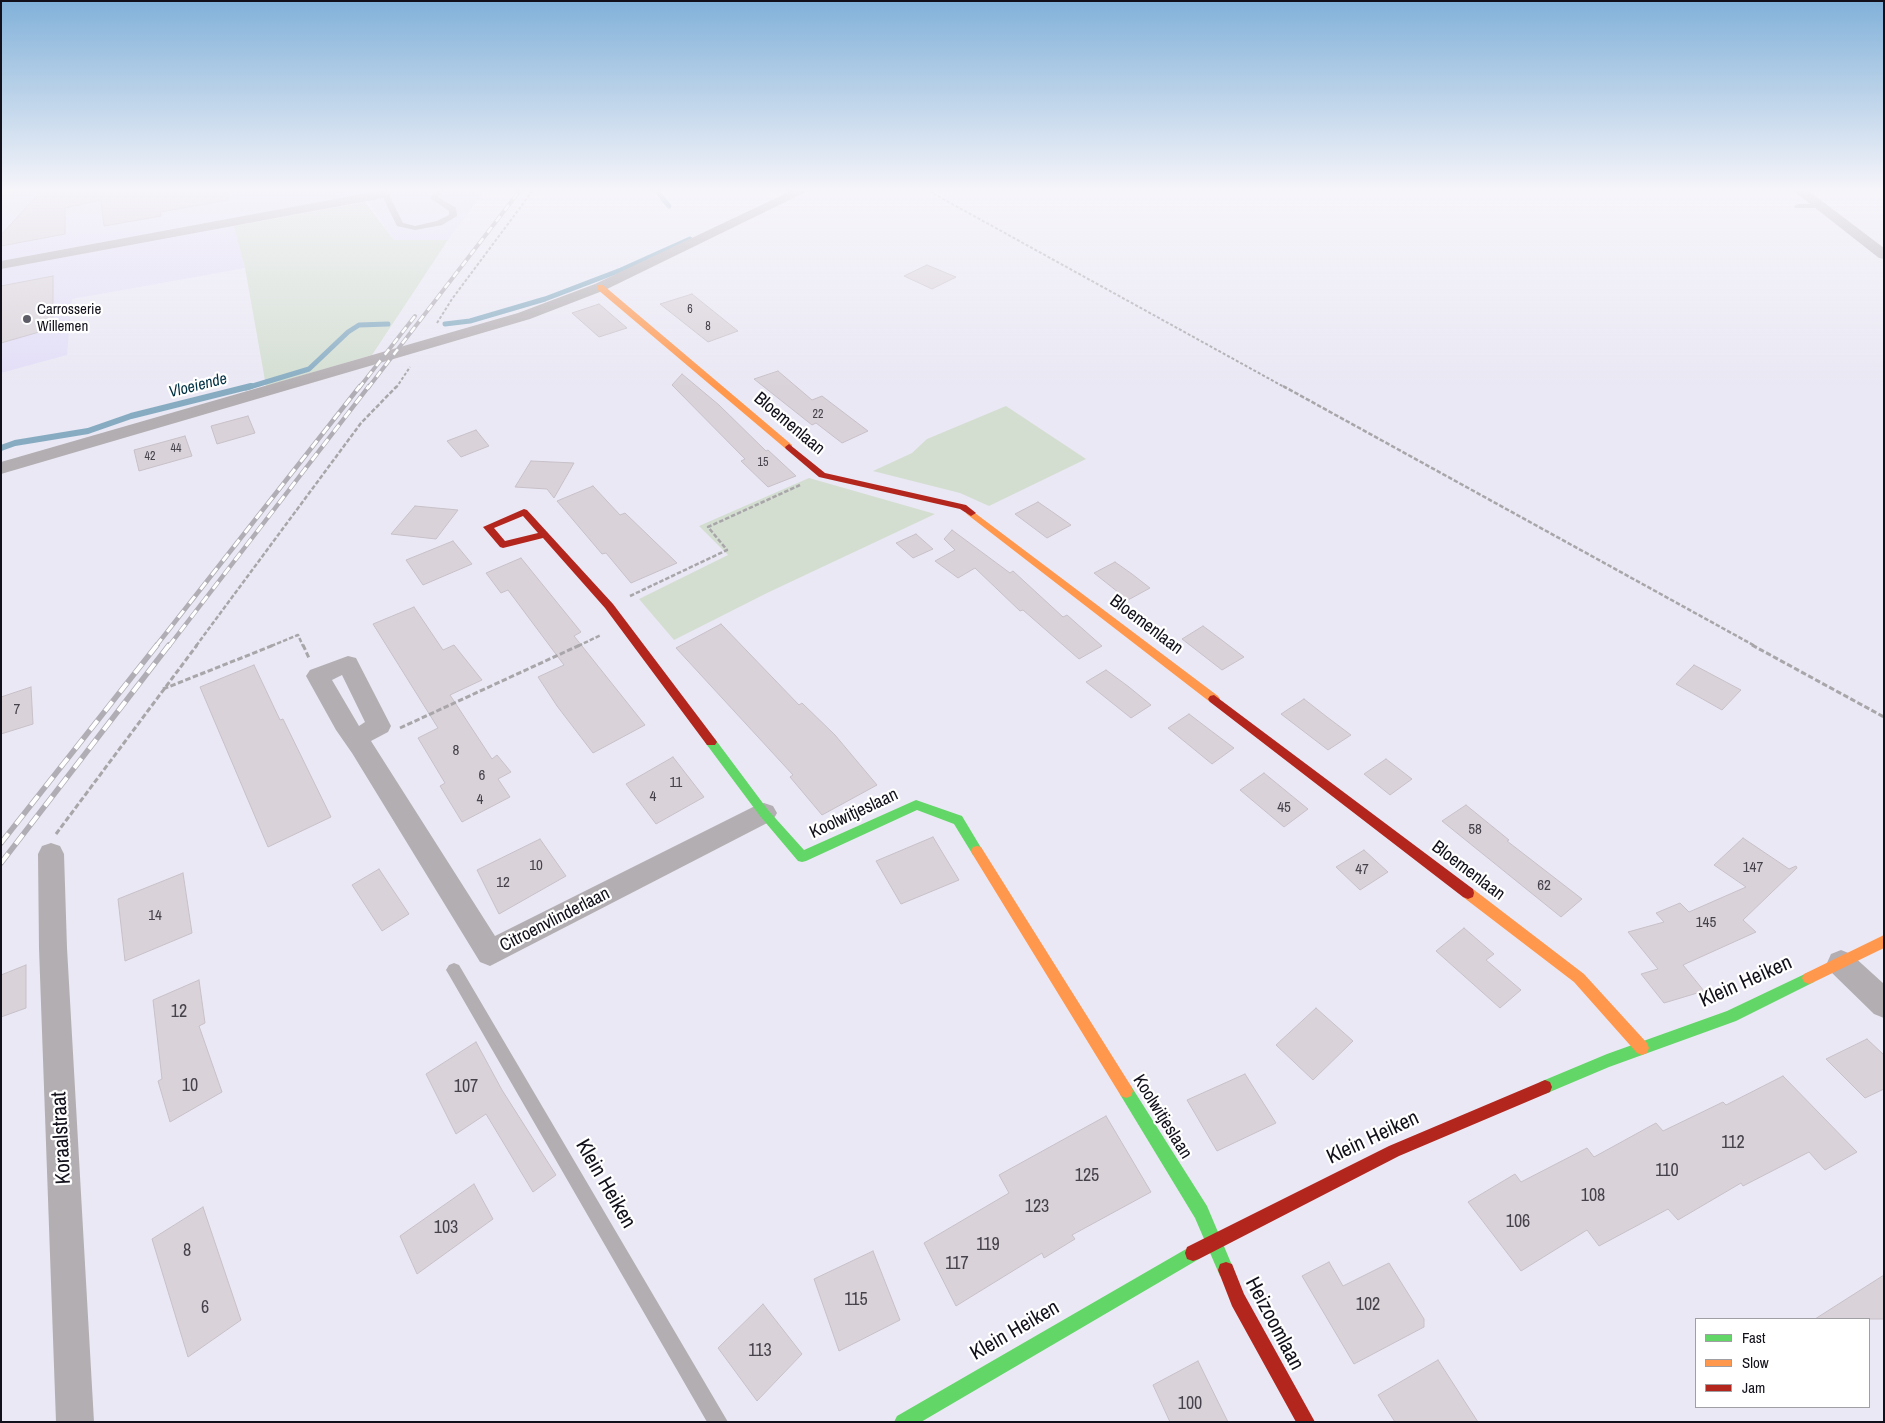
<!DOCTYPE html>
<style>
body{margin:0}
#map{position:relative;width:1885px;height:1423px;overflow:hidden;background:#eae8f4;font-family:"Archivo Narrow",sans-serif}
canvas{display:block}
.frame{position:absolute;inset:0;border:2px solid #12101a;pointer-events:none}
.legend{position:absolute;left:1695px;top:1318px;width:175px;height:90px;box-sizing:border-box;background:#fff;border:1px solid #a09fa3;margin:0;padding:6px 9px;list-style:none;font-size:15px;color:#12101a}
.legend li{display:flex;align-items:center;gap:10px;height:25px}
.legend b{width:25px;border:1px solid #a09fa3}
</style>
<div id="map">
<canvas width="1885" height="1423"></canvas>
<div class="frame"></div>
<ul class="legend">
<li><b style="height:6px;background:#63d668"></b>Fast</li>
<li><b style="height:6px;background:#ff974d"></b>Slow</li>
<li><b style="height:6px;background:#b3261e"></b>Jam</li>
</ul>
</div>
<script>
const g = document.querySelector('canvas').getContext('2d');
g.lineJoin = 'round';
function paint(path, color) { g.fillStyle = color; g.fill(path, 'evenodd'); }
const toPath = rows => new Path2D(rows.map(r => 'M' + r).join(''));
function stroke(path, color, width, dash) { g.strokeStyle = color; g.lineWidth = width; g.lineCap = dash ? 'butt' : 'round'; g.setLineDash(dash || []); g.stroke(path); }
function drawText(font, color, halo, rows, align = 'center') {
  g.font = font + ' "Archivo Narrow",sans-serif'; g.lineWidth = 4.5; g.setLineDash([]); g.textBaseline = 'middle'; g.strokeStyle = halo; g.fillStyle = color; for (const [text, x, y, turn = 0] of rows) {
    g.save(); g.translate(x, y); g.rotate((+turn || 0) * Math.PI / 180); g.textAlign = isNaN(turn) ? turn : align; if (halo) g.strokeText(text, 0, 0); g.fillText(text, 0, 0); g.restore();
  }
}
paint(toPath([
 [1,189,486,189,448,240,394,240,367,200,235,225,245,268,72,299,67,355,1,373]
]), '#e2ddf7');
paint(toPath([
 [365,202,394,240,448,240,372,355,266,386,245,268,234,226],
 [1006,406,1086,459,989,506,960,493,873,471,912,453,927,439],
 [809,478,935,514,767,593,674,640,639,599,728,555,699,526]
]), '#d3ded1');
stroke(toPath([
 [655,189,669,206],
 [445,324,470,321,545,299,621,270,690,239],
 [246,388,309,369,348,332,359,325,388,324]
]), '#87acc2', 5);
stroke(toPath([
 [1,448,15,443,88,431,131,416,251,386]
]), '#87acc2', 6);
const building = toPath([
 [43,189,228,189,228,200,160,212,161,216,104,226,101,200,65,208,65,234,1,246,1,235,43,189],
 [927,265,956,277,932,289,904,276,927,265],
 [53,276,53,328,1,343,1,286,53,276],
 [692,294,738,331,708,342,660,304,692,294],
 [599,304,605,309,627,328,599,337,572,313,599,304],
 [778,371,812,400,822,396,868,431,842,443,816,423,812,425,754,379,778,371],
 [682,374,719,405,766,451,768,450,796,476,768,487,741,461,745,459,672,385,682,374],
 [248,416,255,433,217,444,211,426,248,416],
 [476,430,489,446,461,457,447,441,476,430],
 [185,436,192,456,139,471,134,450,185,436],
 [531,461,574,463,554,498,547,489,515,487,531,461],
 [593,486,620,515,625,513,677,563,631,583,606,553,602,554,557,501,593,486],
 [1038,502,1054,513,1071,525,1047,538,1015,514,1038,502],
 [415,506,458,510,436,539,391,534,415,506],
 [952,530,1010,573,1013,571,1063,617,1067,615,1102,646,1079,659,1023,610,1020,611,975,568,958,578,935,561,955,550,944,539,952,530],
 [916,534,933,549,913,558,896,543,916,534],
 [453,541,472,564,423,585,406,560,453,541],
 [521,558,581,632,574,636,645,725,593,753,557,706,538,677,564,665,508,590,501,593,486,573,521,558],
 [1115,562,1132,574,1150,588,1128,600,1094,573,1115,562],
 [414,607,443,650,454,645,482,680,450,695,492,759,497,755,511,772,498,779,510,797,462,822,440,786,445,783,418,738,438,728,373,624,414,607],
 [721,624,799,705,802,703,835,735,877,785,822,815,790,777,793,775,676,648,721,624],
 [1203,626,1223,641,1244,657,1222,670,1182,639,1203,626],
 [254,665,280,720,283,719,331,817,268,847,200,687,254,665],
 [1694,665,1741,690,1722,710,1676,684,1694,665],
 [1106,670,1129,687,1151,705,1131,718,1086,682,1106,670],
 [31,687,33,724,1,734,1,697,31,687],
 [1304,699,1327,717,1351,735,1328,750,1281,714,1304,699],
 [1189,714,1210,730,1234,748,1212,764,1168,728,1189,714],
 [673,757,704,797,656,824,626,784,673,757],
 [1386,759,1412,779,1390,795,1364,774,1386,759],
 [1264,773,1308,809,1284,827,1240,790,1264,773],
 [1466,805,1509,840,1507,841,1582,899,1561,917,1442,821,1466,805],
 [933,837,959,880,901,904,876,861,933,837],
 [1743,838,1789,869,1796,866,1797,868,1743,920,1756,932,1683,965,1704,991,1664,1003,1641,974,1658,969,1628,932,1664,922,1656,913,1680,903,1689,912,1746,887,1714,865,1743,838],
 [540,839,566,876,499,914,477,870,540,839],
 [1364,850,1388,872,1360,890,1336,867,1364,850],
 [379,869,409,914,382,931,352,885,379,869],
 [183,873,192,933,125,961,118,899,183,873],
 [1464,928,1494,954,1486,960,1521,990,1500,1008,1436,951,1464,928],
 [26,965,26,1008,1,1017,1,975,26,965],
 [199,980,205,1023,199,1026,222,1092,170,1122,158,1081,162,1079,153,1000,199,980],
 [1316,1008,1353,1041,1313,1080,1276,1045,1316,1008],
 [1867,1039,1884,1055,1884,1089,1865,1098,1826,1059,1867,1039],
 [476,1042,502,1090,556,1175,533,1192,486,1114,456,1134,426,1074,476,1042],
 [1245,1074,1276,1123,1217,1151,1187,1100,1245,1074],
 [1783,1076,1857,1152,1825,1170,1809,1152,1743,1186,1741,1183,1678,1220,1668,1209,1599,1246,1587,1230,1521,1271,1468,1202,1515,1174,1521,1182,1587,1148,1594,1157,1656,1123,1663,1131,1723,1102,1726,1105,1783,1076],
 [1106,1116,1151,1192,1072,1235,1075,1239,1044,1258,1042,1253,956,1306,924,1243,1009,1193,999,1175,1106,1116],
 [474,1184,493,1219,417,1274,400,1236,474,1184],
 [203,1207,241,1320,188,1357,152,1239,203,1207],
 [873,1251,900,1320,839,1351,814,1279,873,1251],
 [1329,1262,1343,1286,1389,1263,1424,1319,1424,1327,1354,1364,1302,1276,1329,1262],
 [1884,1275,1884,1319,1815,1319,1884,1275],
 [763,1304,802,1354,757,1401,718,1348,763,1304],
 [1438,1360,1478,1422,1395,1422,1378,1395,1438,1360],
 [1198,1361,1228,1422,1170,1422,1153,1385,1198,1361]
]);
paint(building, '#d9d2d9');
stroke(building, '#c8c0c8', 1);
stroke(toPath([
 [925,189,1286,388],
 [437,323,452,299,534,189],
 [396,388,410,367]
]), '#a9a6aa', 2, [3, 2]);
stroke(toPath([
 [1283,386,1755,646],
 [630,596,727,550,708,527,800,485],
 [196,646,361,423,397,386],
 [271,646,298,635,303,646],
 [578,646,601,635]
]), '#a9a6aa', 2.5, [4.5, 2]);
stroke(toPath([
 [303,645,309,658],
 [1752,645,1884,717],
 [163,689,274,645],
 [400,728,580,645],
 [56,834,197,645]
]), '#a9a6aa', 3, [5.5, 2.5]);
paint(toPath([
 [379,189,386,189,403,223,415,226,437,221,449,215,449,211,430,198,437,189,444,189,438,197,456,208,457,216,442,225,415,230,397,226,379,189],
 [1798,204,1818,204,1822,206,1818,208,1795,208,1794,206,1798,204],
 [454,963,459,965,728,1422,707,1422,449,975,446,970,449,965,454,963]
]), '#b3aeb2');
paint(toPath([
 [795,189,812,189,605,290,530,319,1,474,1,462,518,313,595,284,795,189],
 [1791,189,1806,189,1884,248,1884,259,1879,258,1791,189],
 [384,190,391,194,389,197,1,269,1,261,384,190],
 [348,656,356,658,391,726,388,732,371,741,495,936,755,806,764,803,773,806,777,813,773,820,490,966,480,962,352,753,336,730,306,676,310,670,348,656],
 [342,675,365,722,359,726,332,680,342,675],
 [51,843,60,846,64,854,67,948,94,1422,56,1422,39,948,38,854,42,846,51,843],
 [1841,950,1851,954,1884,984,1884,1018,1874,1014,1831,972,1827,963,1831,954,1841,950]
]), '#b3aeb2');
paint(toPath([
 [711,738,715,739,768,810,804,850,916,800,962,816,983,851,981,855,977,856,973,855,954,824,917,810,806,861,802,862,798,861,760,816,707,745,705,742,707,739,711,738],
 [1809,972,1814,974,1816,978,1814,982,1736,1021,1609,1067,1545,1094,1540,1092,1538,1087,1540,1082,1607,1054,1727,1011,1809,972],
 [1126,1084,1131,1086,1207,1206,1234,1270,1232,1276,1226,1278,1220,1276,1195,1218,1121,1096,1119,1091,1121,1086,1126,1084],
 [1193,1245,1199,1247,1201,1253,1199,1259,921,1422,894,1422,897,1416,1193,1245]
]), '#63d668');
paint(toPath([
 [597,285,603,285,792,445,792,449,786,449,597,289,597,285],
 [971,510,1218,696,1220,699,1218,702,1210,702,968,515,966,513,971,510],
 [977,846,981,847,1131,1086,1133,1091,1131,1096,1126,1098,1121,1096,973,855,971,851,973,847,977,846],
 [1468,887,1473,889,1584,974,1647,1043,1649,1048,1647,1053,1642,1055,1637,1053,1574,982,1463,897,1462,893,1463,889,1468,887],
 [1884,935,1884,948,1814,982,1809,984,1804,982,1802,978,1804,974,1884,935]
]), '#ff974d');
paint(toPath([
 [789,444,825,473,966,505,976,513,971,516,960,509,819,477,786,449,785,447,789,444],
 [524,509,527,510,613,604,715,739,717,742,715,745,707,745,605,608,543,538,503,548,500,547,483,527,524,509],
 [523,516,538,533,505,541,494,528,523,516],
 [1214,695,1473,889,1474,893,1473,897,1468,899,1463,897,1210,702,1208,699,1210,696,1214,695],
 [1545,1080,1550,1082,1552,1087,1550,1092,1399,1156,1199,1259,1193,1261,1187,1259,1185,1253,1187,1247,1389,1146,1545,1080],
 [1226,1262,1232,1264,1244,1294,1315,1422,1296,1422,1232,1306,1218,1270,1220,1264,1226,1262]
]), '#b3261e');
const railFar2 = toPath([
 [359,388,415,316],
 [368,388,521,189]
]);
const railFar1 = toPath([
 [156,646,360,386],
 [169,646,369,386]
]);
const rail = toPath([
 [1,843,157,645],
 [1,863,169,645]
]);
stroke(railFar2, '#b0adb4', 4);
stroke(railFar1, '#b0adb4', 4.5);
stroke(rail, '#b0adb4', 5.5);
stroke(railFar2, '#fff', 2.5, [7]);
stroke(railFar1, '#fff', 3, [9]);
stroke(rail, '#fff', 4, [12]);
const sky = g.createLinearGradient(0, 0, 0, 388);
sky.addColorStop(0, '#81b1d9');
sky.addColorStop(0.49, '#f6f5fa');
sky.addColorStop(1, '#f6f5fa00');
g.fillStyle = sky;
g.fillRect(0, 0, 1885, 388);
for (const [x, y, r, color] of [
 [27,319,5,"#5e5c66"]
]) { const dot = new Path2D(); dot.arc(x, y, r, 0, 2 * Math.PI); g.fillStyle = color; g.fill(dot); stroke(dot, '#fff', 2); }
drawText('12px', '#46424c', null, [
 ["6",690,310],
 ["8",708,327],
 ["22",818,415],
 ["44",176,449],
 ["42",150,457],
 ["15",763,463]
]);
drawText('15px', '#12101a', '#fff', [
 ["Carrosserie",37,310],
 ["Willemen",37,327]
], 'left');
drawText('15px', '#46424c', null, [
 ["7",17,710],
 ["8",456,751],
 ["6",482,776],
 ["11",676,783],
 ["4",653,797],
 ["4",480,800],
 ["45",1284,808],
 ["58",1475,830],
 ["10",536,866],
 ["147",1753,868],
 ["47",1362,870],
 ["12",503,883],
 ["62",1544,886],
 ["14",155,916],
 ["145",1706,923]
]);
drawText('italic 16px', '#003143', '#fff', [
 ["Vloeiende",198,386,-14]
]);
drawText('18px', '#12101a', '#fff', [
 ["Bloemenlaan",789,424,40],
 ["Bloemenlaan",1146,625,37],
 ["Koolwitjeslaan",854,814,-25],
 ["Bloemenlaan",1468,871,37],
 ["Citroenvlinderlaan",555,920,-27],
 ["Koolwitjeslaan",1162,1117,58]
]);
drawText('18px', '#46424c', null, [
 ["12",179,1012],
 ["10",190,1086],
 ["107",466,1087],
 ["112",1733,1143],
 ["110",1667,1171],
 ["125",1087,1176],
 ["108",1593,1196],
 ["123",1037,1207],
 ["106",1518,1222],
 ["103",446,1228],
 ["119",988,1245],
 ["8",187,1251],
 ["117",957,1264],
 ["115",856,1300],
 ["102",1368,1305],
 ["6",205,1308],
 ["113",760,1351],
 ["100",1190,1404]
]);
drawText('21px', '#12101a', '#fff', [
 ["Klein Heiken",1746,982,-24],
 ["Koraalstraat",62,1138,-93],
 ["Klein Heiken",1373,1138,-25],
 ["Klein Heiken",605,1184,60],
 ["Heizoomlaan",1274,1324,62],
 ["Klein Heiken",1015,1331,-30]
]);
</script>
